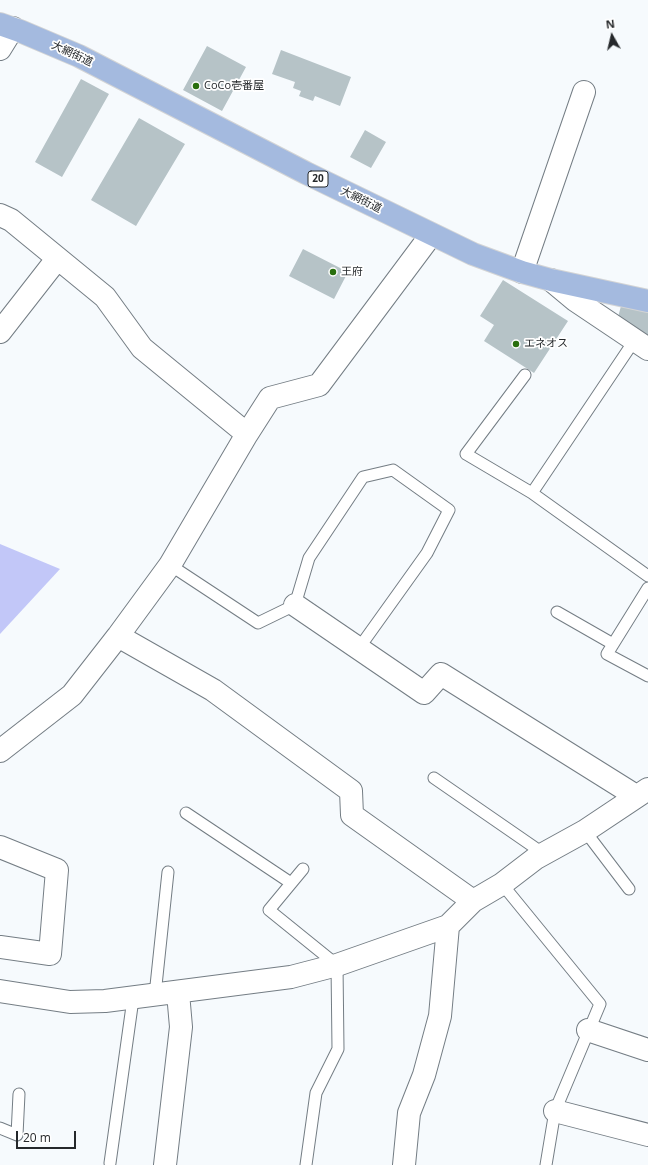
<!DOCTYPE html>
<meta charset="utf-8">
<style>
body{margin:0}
#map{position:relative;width:648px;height:1165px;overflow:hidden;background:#f6fafd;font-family:"Open Sans",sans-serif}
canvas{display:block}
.north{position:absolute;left:592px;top:16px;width:40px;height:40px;-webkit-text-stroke:3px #fff;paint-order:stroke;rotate:352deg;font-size:11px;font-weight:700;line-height:16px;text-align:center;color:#25282b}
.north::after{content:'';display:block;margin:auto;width:14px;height:18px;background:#25282b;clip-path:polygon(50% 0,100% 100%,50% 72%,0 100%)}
.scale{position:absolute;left:16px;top:1131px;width:60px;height:18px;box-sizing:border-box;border:2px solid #25282b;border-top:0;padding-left:5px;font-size:12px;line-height:14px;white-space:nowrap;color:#25282b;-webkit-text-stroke:3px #fff;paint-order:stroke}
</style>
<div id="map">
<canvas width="648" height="1165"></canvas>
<div class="north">N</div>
<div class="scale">20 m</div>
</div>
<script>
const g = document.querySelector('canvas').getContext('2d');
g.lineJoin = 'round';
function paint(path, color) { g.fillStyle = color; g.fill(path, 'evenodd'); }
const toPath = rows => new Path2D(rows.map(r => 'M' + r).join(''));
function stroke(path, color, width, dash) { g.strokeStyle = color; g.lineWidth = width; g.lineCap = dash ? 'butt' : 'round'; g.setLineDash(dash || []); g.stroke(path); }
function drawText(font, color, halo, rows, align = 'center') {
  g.font = font + ' "Open Sans","Noto Sans JP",sans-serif'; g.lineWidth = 3.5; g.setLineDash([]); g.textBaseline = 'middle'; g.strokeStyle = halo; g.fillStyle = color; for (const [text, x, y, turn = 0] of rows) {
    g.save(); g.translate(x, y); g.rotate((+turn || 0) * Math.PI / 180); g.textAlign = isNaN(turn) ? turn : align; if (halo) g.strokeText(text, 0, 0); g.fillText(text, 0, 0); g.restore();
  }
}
paint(toPath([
 [0,544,60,569,0,634]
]), '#c2c7f8');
paint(toPath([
 [207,46,246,67,222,111,183,90],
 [281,50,351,77,340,106,315,96,313,101,299,96,301,91,293,88,295,82,272,74],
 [81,79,109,94,62,177,35,162],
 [139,118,185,144,136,226,91,200],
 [365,130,386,142,371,168,350,157],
 [303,249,348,272,334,299,289,276],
 [503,280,568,321,534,373,484,341,494,325,480,316],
 [621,306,648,312,648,335,618,317]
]), '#b6c3c7');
const service = toPath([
 [634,341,532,493,648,576],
 [525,375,466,454,532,493],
 [170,565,258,623,295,605,309,558,363,477,393,470,449,510,427,553,359,648],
 [648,588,607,654,648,676],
 [557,612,613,644],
 [434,778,544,854],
 [186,813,291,883],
 [585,831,629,889],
 [303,869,269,910,337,965,338,1049,316,1093,306,1165],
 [502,884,600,1004,555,1111,546,1165],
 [155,995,168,872],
 [0,1128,17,1135,19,1094],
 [110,1163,133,999]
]);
const minor = toPath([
 [0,49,13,28],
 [0,215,11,220,105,297,142,348,247,434,170,565,118,636,72,695,0,751],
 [522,272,584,92],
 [551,280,575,300,648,349],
 [0,332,57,259],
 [247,434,270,398,319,385,431,235],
 [295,605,424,693,441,674,636,796],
 [118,636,213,690,351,791,352,815,473,901],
 [0,847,57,870,50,954,0,947],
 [0,991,70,1002,105,1001,291,977,337,965,448,926,473,901,502,884,536,858,585,831,648,789],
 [588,1030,648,1050],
 [555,1111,648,1135],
 [165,1165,181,1027,178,993],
 [404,1165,409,1113,424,1075,440,1016,448,926]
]);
const primary = toPath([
 [0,24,20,31,79,56,306,173,473,254,522,272,551,280,648,301]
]);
stroke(service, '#747d84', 13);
stroke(minor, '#747d84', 24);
stroke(primary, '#d3d4d5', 24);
stroke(service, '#fff', 11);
stroke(minor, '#fff', 22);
stroke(primary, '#a4badf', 22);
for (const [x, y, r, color] of [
 [196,86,4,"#296f0d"],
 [333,272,4,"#296f0d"],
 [516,344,4,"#296f0d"]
]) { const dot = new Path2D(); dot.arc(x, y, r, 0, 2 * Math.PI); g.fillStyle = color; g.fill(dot); stroke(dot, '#fff', 1.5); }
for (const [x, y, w] of [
 [318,179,20]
]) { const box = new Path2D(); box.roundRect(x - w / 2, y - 8, w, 16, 3); g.fillStyle = '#fff'; g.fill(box); stroke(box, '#25282b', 1); }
drawText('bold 10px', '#25282b', null, [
 ["20",318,179]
]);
drawText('11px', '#25282b', '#fff', [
 ["大網街道",72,54,25],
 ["大網街道",361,200,26]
]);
drawText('11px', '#25282b', '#fff', [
 ["CoCo壱番屋",204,86],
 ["王府",341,272],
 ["エネオス",524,344]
], 'left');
</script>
